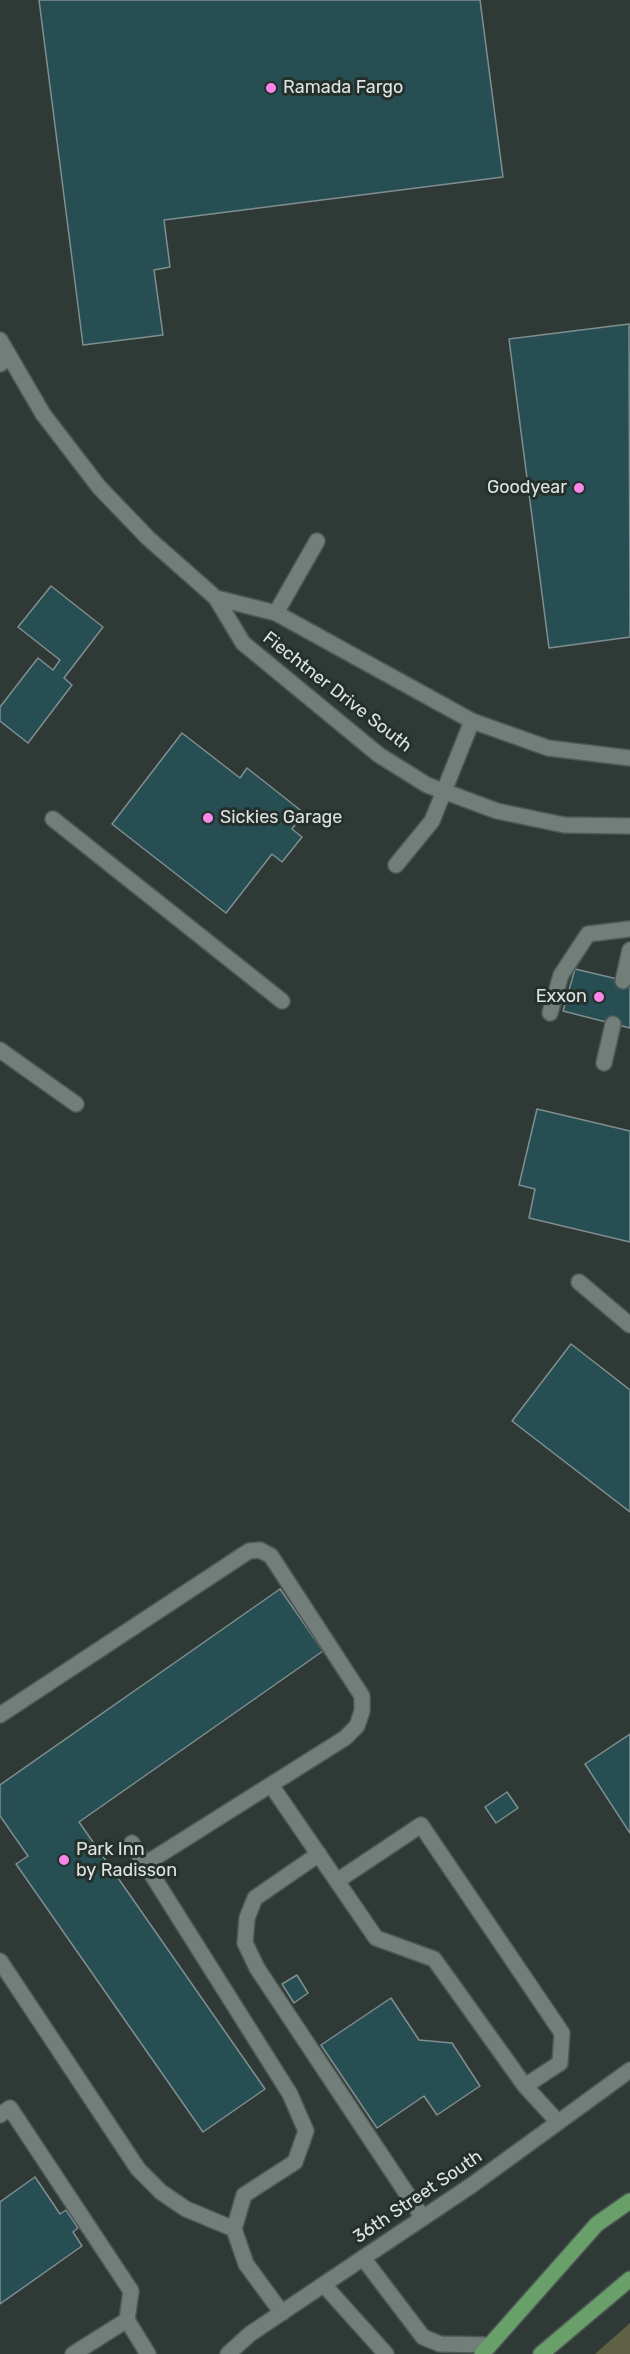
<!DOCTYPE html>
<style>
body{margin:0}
canvas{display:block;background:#2f3a37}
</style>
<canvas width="630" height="2354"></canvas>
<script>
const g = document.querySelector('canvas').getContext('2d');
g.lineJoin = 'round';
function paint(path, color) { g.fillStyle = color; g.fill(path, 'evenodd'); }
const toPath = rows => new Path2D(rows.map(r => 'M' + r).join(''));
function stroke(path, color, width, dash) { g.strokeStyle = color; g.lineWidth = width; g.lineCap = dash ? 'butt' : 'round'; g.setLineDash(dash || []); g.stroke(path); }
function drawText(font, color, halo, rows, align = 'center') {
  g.font = font + ' Rubik,sans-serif'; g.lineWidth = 6; g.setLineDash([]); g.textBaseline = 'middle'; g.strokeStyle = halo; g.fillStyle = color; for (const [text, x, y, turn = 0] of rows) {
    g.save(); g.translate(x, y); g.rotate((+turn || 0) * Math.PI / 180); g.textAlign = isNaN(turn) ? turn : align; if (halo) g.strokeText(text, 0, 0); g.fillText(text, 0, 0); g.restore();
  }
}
paint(toPath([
 [630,2323,630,2354,595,2354]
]), '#5f6145');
const building = toPath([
 [39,0,480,0,503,177,164,220,170,267,154,270,163,335,83,345,39,0],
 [629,324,630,637,549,648,509,339,629,324],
 [51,586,103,627,64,678,72,685,28,743,0,721,0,707,38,658,53,670,60,660,18,627,51,586],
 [182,733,240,778,247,768,304,813,292,829,302,837,282,862,272,854,226,913,112,824,182,733],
 [575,969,630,982,630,1028,563,1011,575,969],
 [537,1109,630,1131,630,1242,529,1218,535,1189,519,1185,537,1109],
 [571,1344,630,1390,630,1512,512,1421,571,1344],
 [280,1589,323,1651,79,1822,265,2089,203,2132,16,1864,28,1856,0,1816,0,1785,280,1589],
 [630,1734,630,1833,585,1764,630,1734],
 [507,1792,518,1808,496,1823,485,1807,507,1792],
 [297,1975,308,1993,294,2003,282,1984,297,1975],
 [391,1998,419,2040,452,2043,480,2086,437,2115,424,2096,377,2128,321,2045,391,1998],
 [35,2177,60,2214,66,2210,78,2228,73,2232,82,2246,0,2304,0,2202,35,2177]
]);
paint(building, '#264e53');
stroke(building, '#808e90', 1.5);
const service = toPath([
 [0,364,8,359],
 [276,613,317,541],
 [53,819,282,1001],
 [396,865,432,821,472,721],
 [623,981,630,950],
 [550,1013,561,975,588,934,630,929],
 [0,1050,76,1104],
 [604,1063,613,1024],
 [579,1282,630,1325],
 [0,1715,249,1551,260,1550,271,1556,362,1696,362,1711,357,1726,345,1738,145,1864],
 [271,1785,376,1938,434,1959,525,2086,558,2122],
 [132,1843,290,2094,306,2131,295,2162,244,2195,234,2229,246,2264,282,2313],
 [319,1854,255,1898,247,1918,245,1943,257,1968,423,2218],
 [337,1881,421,1825,562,2033,560,2063,525,2086],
 [0,1961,138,2169,161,2192,186,2209,234,2229],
 [0,2115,10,2108,131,2291,127,2320],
 [73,2354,127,2320,148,2354]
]);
const minor = toPath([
 [363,2258,472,2185,630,2070]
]);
const tertiary = toPath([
 [0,340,43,414,99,487,148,538,216,598,243,643,379,755,427,785,497,811,564,825,630,826],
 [216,598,276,613,472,721,548,748,630,758],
 [324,2285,386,2354],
 [228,2354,250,2334,363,2258,423,2337,440,2344,487,2345]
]);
const primary = toPath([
 [482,2354,597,2224,630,2201],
 [541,2354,630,2279]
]);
stroke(service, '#4e5855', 18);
stroke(minor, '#4e5855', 18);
stroke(tertiary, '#4e5855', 18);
stroke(primary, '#4e5855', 18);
stroke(service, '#727e7a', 15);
stroke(minor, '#727e7a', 15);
stroke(tertiary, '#727e7a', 15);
stroke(primary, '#69a069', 15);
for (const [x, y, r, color] of [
 [271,88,6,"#f987e8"],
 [579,488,6,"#f987e8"],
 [208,818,6,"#f987e8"],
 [599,997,6,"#f987e8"],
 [64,1860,6,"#f987e8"]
]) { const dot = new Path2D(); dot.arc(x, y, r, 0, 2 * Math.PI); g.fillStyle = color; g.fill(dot); stroke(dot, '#25302d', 2); }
drawText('18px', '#dde4e2', '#25302d', [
 ["Ramada Fargo",283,88],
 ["Goodyear",567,488,"right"],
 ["Sickies Garage",220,818],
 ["Exxon",587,997,"right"],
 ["Park Inn",76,1850],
 ["by Radisson",76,1871]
], 'left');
drawText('18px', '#dde4e2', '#25302d', [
 ["Fiechtner Drive South",337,692,38],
 ["36th Street South",418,2197,-34]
]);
</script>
